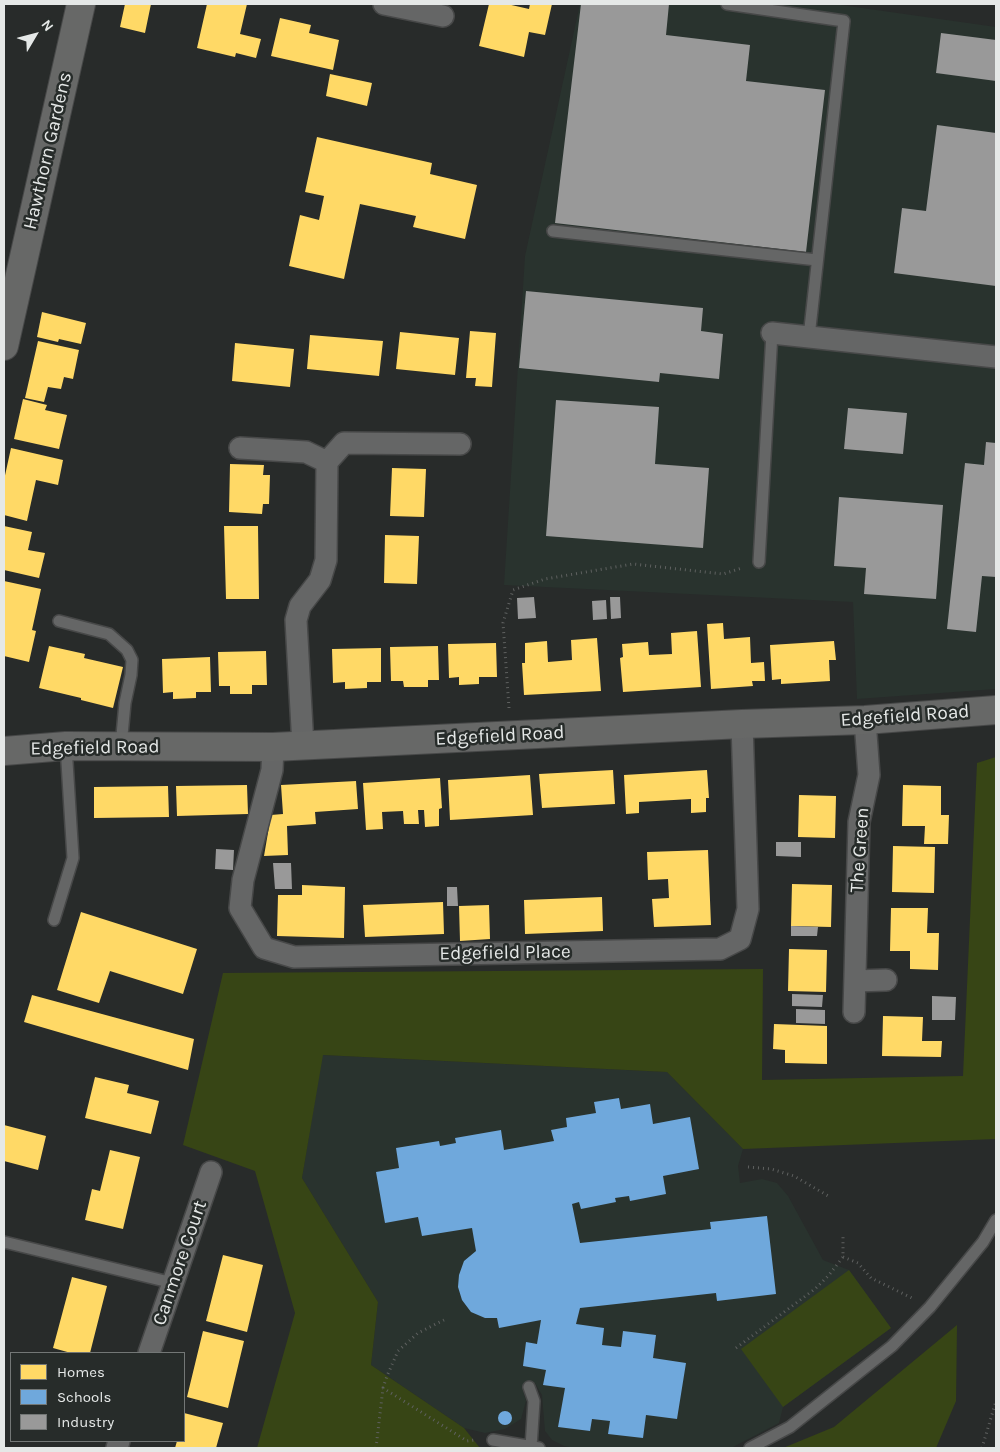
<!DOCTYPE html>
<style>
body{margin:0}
#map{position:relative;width:1000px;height:1452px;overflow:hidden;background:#282b2a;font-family:Karla,sans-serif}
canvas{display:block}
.frame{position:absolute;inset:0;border:5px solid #e5e8e7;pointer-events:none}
.legend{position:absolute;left:10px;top:1352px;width:175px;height:90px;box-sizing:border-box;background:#272c2a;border:1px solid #737776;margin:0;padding:6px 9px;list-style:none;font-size:15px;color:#e5e8e7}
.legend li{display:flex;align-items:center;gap:10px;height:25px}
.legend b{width:25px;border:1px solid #737776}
.north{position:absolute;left:10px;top:10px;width:50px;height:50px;-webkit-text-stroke:4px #272c2a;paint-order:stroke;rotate:53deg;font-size:14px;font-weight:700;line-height:20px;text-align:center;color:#e5e8e7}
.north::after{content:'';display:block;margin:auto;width:18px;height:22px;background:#e5e8e7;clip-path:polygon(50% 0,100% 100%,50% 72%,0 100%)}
</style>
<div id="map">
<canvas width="1000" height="1452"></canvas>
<div class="frame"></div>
<ul class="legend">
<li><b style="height:14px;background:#ffd966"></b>Homes</li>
<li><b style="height:14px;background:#6fa8dc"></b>Schools</li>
<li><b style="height:14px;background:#999"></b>Industry</li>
</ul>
<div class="north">N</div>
</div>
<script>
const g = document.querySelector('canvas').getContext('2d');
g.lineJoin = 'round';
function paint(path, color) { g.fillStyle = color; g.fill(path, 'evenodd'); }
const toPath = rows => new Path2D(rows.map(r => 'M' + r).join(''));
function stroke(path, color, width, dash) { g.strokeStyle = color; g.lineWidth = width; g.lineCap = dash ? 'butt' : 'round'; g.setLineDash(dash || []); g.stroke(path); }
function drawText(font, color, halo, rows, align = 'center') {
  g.font = font + ' Karla,sans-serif'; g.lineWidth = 5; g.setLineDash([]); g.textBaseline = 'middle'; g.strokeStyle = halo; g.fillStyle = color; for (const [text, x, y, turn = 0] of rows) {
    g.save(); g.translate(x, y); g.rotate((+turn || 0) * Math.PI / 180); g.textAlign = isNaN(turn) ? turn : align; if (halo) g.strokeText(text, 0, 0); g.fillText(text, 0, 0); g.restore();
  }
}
paint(toPath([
 [580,4,834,4,996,27,996,689,857,699,853,602,504,585,525,256],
 [322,1055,667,1072,743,1149,738,1166,740,1183,762,1179,777,1183,788,1196,823,1260,849,1270,891,1328,783,1407,779,1423,733,1447,725,1448,575,1448,564,1446,552,1440,545,1431,542,1395,535,1383,523,1391,526,1401,521,1419,505,1429,485,1433,464,1428,371,1365,378,1302,302,1178]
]), '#29332e');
paint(toPath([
 [996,757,996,1139,743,1149,667,1072,323,1055,302,1178,378,1302,371,1365,464,1428,480,1448,257,1448,295,1313,255,1171,183,1145,223,973,763,969,762,1080,963,1076,977,763],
 [849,1270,891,1328,783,1407,741,1349],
 [957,1325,956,1401,936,1448,783,1448,834,1427]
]), '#374515');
paint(toPath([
 [125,4,151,4,145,33,120,27],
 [207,4,247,4,240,34,261,39,256,58,236,53,235,57,197,48],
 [489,4,507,4,529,9,530,4,552,4,545,35,529,32,524,57,479,46],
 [280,18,311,25,309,33,339,40,333,70,271,56],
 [330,74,372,83,367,106,326,96],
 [317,137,432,163,430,174,477,185,465,239,413,227,416,216,360,204,344,279,289,266,300,215,319,220,324,196,305,192],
 [42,312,86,323,81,344,59,339,58,342,37,337],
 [470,331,496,333,492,387,475,386,476,378,466,378],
 [400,332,459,338,455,375,396,369],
 [310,335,383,341,379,376,307,369],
 [38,341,79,350,73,379,64,377,61,389,48,387,44,402,25,398],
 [235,343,294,349,290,387,232,381],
 [23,399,47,405,45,410,67,415,59,449,14,439],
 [11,448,63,460,58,485,36,480,27,521,4,515,4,480],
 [230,464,264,465,263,475,270,475,269,504,263,504,262,514,229,512],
 [392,468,426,469,424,517,390,516],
 [4,526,32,532,28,550,45,553,39,578,4,570],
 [224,526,258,526,259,599,226,599],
 [385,535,419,536,417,584,384,583],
 [4,581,41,589,32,630,36,631,29,662,4,656],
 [723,623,724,639,750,637,751,663,764,662,765,681,752,681,753,686,711,689,707,624],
 [697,631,701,687,623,692,620,658,623,657,622,644,648,642,649,655,672,654,671,633],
 [597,638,601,691,524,695,522,663,525,663,525,643,547,641,548,662,572,660,571,640],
 [834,641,836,660,829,660,830,681,781,684,781,679,772,680,770,645],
 [496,643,497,677,479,677,479,684,459,685,459,677,449,678,448,644],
 [49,646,85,654,84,658,123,667,113,708,81,700,81,698,39,688],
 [438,646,439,680,428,680,428,687,404,687,403,681,391,681,390,647],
 [381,648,381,682,367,682,367,688,345,689,345,682,333,683,332,649],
 [266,651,267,685,252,685,252,694,230,694,230,686,219,686,218,652],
 [210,657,211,692,196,692,196,698,173,699,173,692,163,693,162,659],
 [613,770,615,804,542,808,539,774],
 [707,770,709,798,706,798,706,812,691,813,691,799,639,802,639,813,626,814,624,775],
 [530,775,533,815,450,820,448,780],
 [440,778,442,808,439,809,439,826,425,827,424,810,418,810,419,824,404,824,403,811,382,812,383,829,366,830,363,783],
 [356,781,358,809,315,812,316,824,287,826,288,855,264,856,271,815,283,814,281,785],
 [247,785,248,814,177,816,176,786],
 [903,785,941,786,941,815,949,815,948,844,924,844,925,826,902,826],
 [168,786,169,817,94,818,94,787],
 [799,795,836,796,835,838,798,837],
 [893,846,935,847,934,893,892,892],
 [708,850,711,925,654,927,652,899,669,898,668,879,648,880,647,852],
 [792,884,832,885,831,927,791,926],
 [302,885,345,887,344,938,277,936,278,895,302,895],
 [602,897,603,931,525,934,524,900],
 [443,902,444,934,365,937,363,905],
 [489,905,490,939,460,941,459,906],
 [891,908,928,908,927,933,939,933,938,970,910,969,910,951,890,951],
 [81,912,197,949,183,994,110,971,99,1003,57,990],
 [789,949,827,950,826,992,788,991],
 [32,995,194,1039,188,1070,24,1022],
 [883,1016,923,1017,922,1041,942,1041,941,1057,882,1056],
 [774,1024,827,1026,827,1064,785,1063,785,1050,773,1049],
 [95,1077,129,1085,127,1093,159,1101,151,1134,85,1118],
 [4,1125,46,1136,38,1170,4,1161],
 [110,1150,140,1157,123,1229,85,1220,92,1189,100,1191],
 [223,1255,263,1265,247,1332,206,1321],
 [72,1277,107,1286,90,1353,71,1353,53,1348],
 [203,1331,244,1341,228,1408,187,1397],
 [184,1413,223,1423,216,1448,175,1448,177,1441,184,1441]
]), '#ffd966');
paint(toPath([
 [619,1098,621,1109,650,1104,653,1124,690,1117,699,1169,663,1176,666,1194,630,1201,629,1196,615,1198,616,1202,581,1209,579,1202,572,1204,580,1243,711,1229,710,1222,767,1216,776,1294,717,1301,716,1293,580,1308,576,1324,604,1328,602,1345,621,1347,623,1331,656,1335,653,1358,686,1363,677,1419,646,1415,643,1438,608,1434,610,1421,592,1419,590,1431,558,1427,565,1388,543,1385,546,1370,523,1366,526,1342,537,1344,541,1320,499,1328,497,1318,485,1318,471,1312,462,1300,458,1287,459,1275,464,1261,476,1251,472,1228,422,1236,418,1217,385,1223,376,1172,399,1168,396,1148,439,1141,440,1146,456,1143,455,1138,501,1130,504,1150,554,1141,551,1130,567,1127,566,1118,596,1113,594,1102],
 '498 1418a7 7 0 1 1 14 0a7 7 0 1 1-14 0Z'
]), '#6fa8dc');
paint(toPath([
 [581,4,669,4,666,35,750,45,746,81,825,90,806,252,555,223],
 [941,33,996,40,996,81,936,73],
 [937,125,996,133,996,286,894,273,902,208,926,211],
 [526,291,703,308,701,331,723,334,719,379,660,373,659,382,519,368],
 [556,400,659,407,655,464,709,468,703,548,546,536],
 [848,408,907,413,903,454,844,449],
 [986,442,996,443,996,577,982,576,976,632,947,629,965,463,984,465],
 [839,497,943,505,936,599,864,594,866,568,834,566],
 [534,597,536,618,518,619,517,598],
 [610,597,620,597,621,618,611,619],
 [606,600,607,619,593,620,592,601],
 [776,842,801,842,801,857,776,856],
 [216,849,234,850,233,870,215,869],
 [273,863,291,863,292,889,275,889],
 [447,887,457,887,458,906,447,906],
 [791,926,818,927,817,936,791,936],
 [792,994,823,995,822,1007,792,1006],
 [932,996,956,997,955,1020,932,1020],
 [796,1009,825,1010,825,1024,796,1023]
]), '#999');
const lane = toPath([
 [727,4,844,21,809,337],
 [553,231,817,260],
 [759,562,772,333],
 [59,621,109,634,127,650,132,660,131,675,125,703,121,746],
 [54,920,73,858,66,746],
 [4,1243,4,1242,173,1283],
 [529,1387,534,1401,531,1447],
 [493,1440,539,1448],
 [750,1448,790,1427,892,1346,930,1307,983,1242,996,1220]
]);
const street = toPath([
 [384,4,443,16],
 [772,333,996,357],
 [240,448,306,452,327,462,344,443,460,444],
 [303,746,296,620,300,606,320,580,326,560,327,462],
 [273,747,272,770,243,880,240,908,264,948,294,957,720,949,740,939,748,909,742,724],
 [855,981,886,980],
 [854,1012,859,822,869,775,865,720],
 [149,1353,211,1172],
 [117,1448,119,1441]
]);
const secondary = toPath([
 [4,346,81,4],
 [4,751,66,746,273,747,742,724,865,720,996,710]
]);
stroke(lane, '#474848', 14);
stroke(street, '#474848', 24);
stroke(secondary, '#474848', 30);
stroke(toPath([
 [509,708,503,623,513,590,545,579,633,564,723,574,742,568],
 [748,1167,771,1169,794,1176,830,1197],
 [843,1257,858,1263,871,1278,914,1299],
 [736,1348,815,1289,829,1275,843,1257,843,1235],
 [383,1388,387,1376,398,1351,418,1333,444,1320],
 [376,1448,383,1388,467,1441,475,1440],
 [982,1448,996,1401]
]), '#5f6160', 3, [1, 4]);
stroke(lane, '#656666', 11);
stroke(street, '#656666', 21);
stroke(secondary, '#676867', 28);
drawText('19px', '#e5e8e7', '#272c2a', [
 ["Hawthorn Gardens",48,151,-77],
 ["Edgefield Road",905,716,-4],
 ["Edgefield Road",500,736,-3],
 ["Edgefield Road",95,748,-1],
 ["The Green",860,850,-86],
 ["Edgefield Place",505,953,-1],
 ["Canmore Court",180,1263,-71]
]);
</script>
